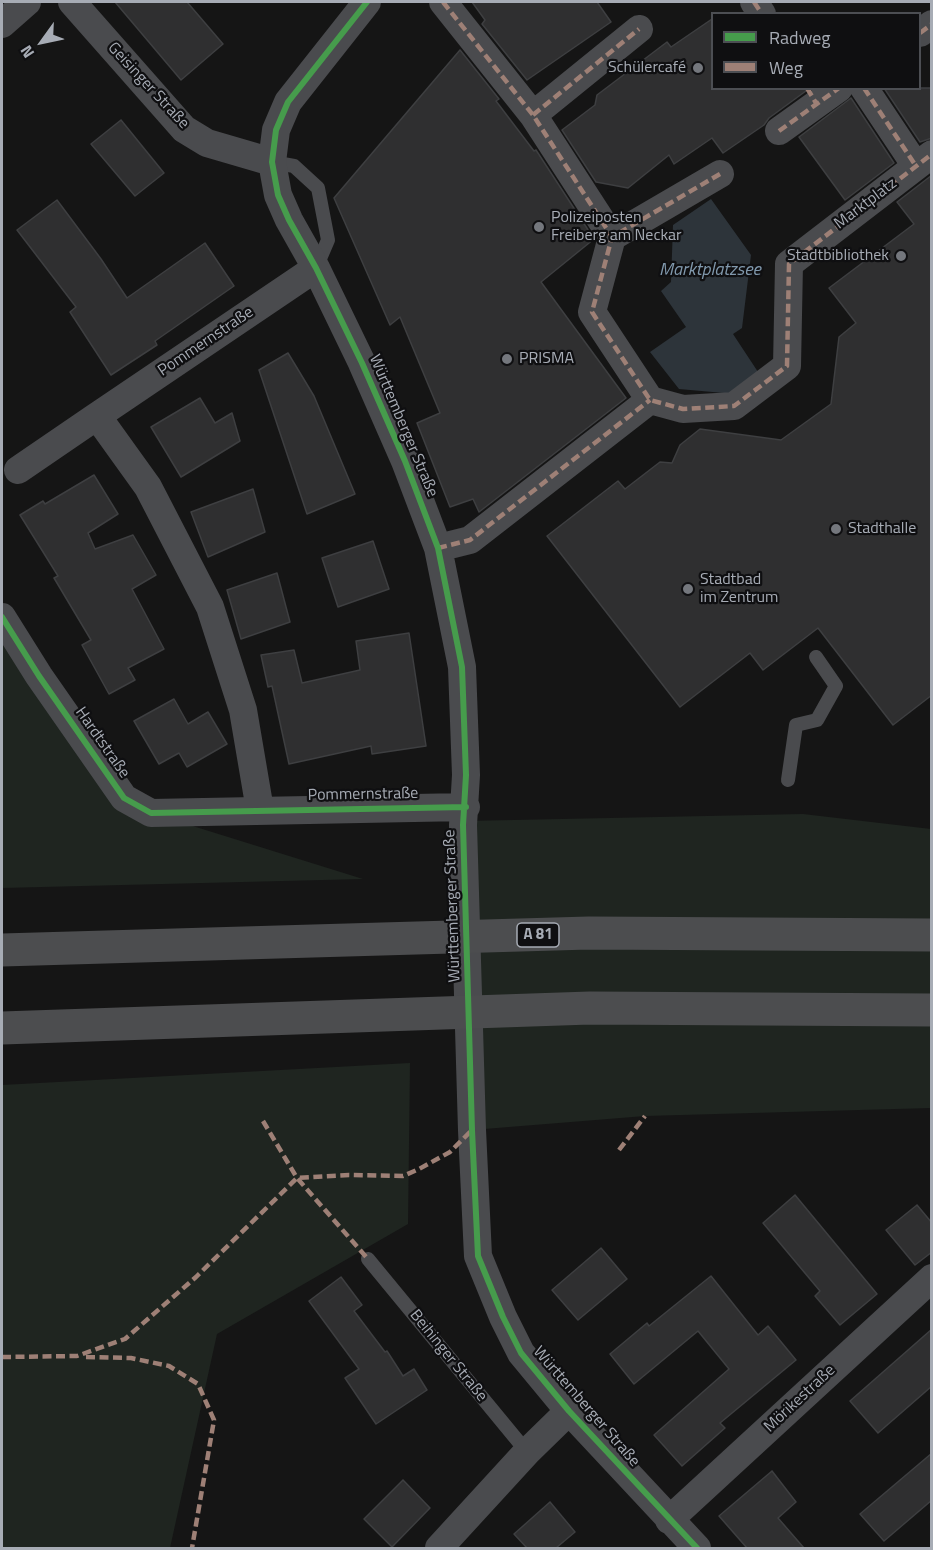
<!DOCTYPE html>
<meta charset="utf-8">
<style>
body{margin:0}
#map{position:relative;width:933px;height:1550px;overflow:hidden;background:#151515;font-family:"Titillium Web",sans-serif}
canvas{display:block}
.frame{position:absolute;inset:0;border:3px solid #a7acb5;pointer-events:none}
.legend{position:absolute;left:711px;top:12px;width:210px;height:78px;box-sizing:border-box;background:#0f0f11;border:2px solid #4c4e53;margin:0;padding:8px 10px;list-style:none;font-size:18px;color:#a7acb5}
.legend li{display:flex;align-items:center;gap:12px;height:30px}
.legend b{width:30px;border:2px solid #4c4e53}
.north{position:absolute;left:12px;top:12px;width:60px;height:60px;-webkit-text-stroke:4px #0f0f11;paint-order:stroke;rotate:237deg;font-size:16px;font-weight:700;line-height:24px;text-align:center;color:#a7acb5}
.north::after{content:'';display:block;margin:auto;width:21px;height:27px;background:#a7acb5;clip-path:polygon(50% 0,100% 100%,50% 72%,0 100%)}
</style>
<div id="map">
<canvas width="933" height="1550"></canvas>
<div class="frame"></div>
<ul class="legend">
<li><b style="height:8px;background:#469c4c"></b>Radweg</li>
<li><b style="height:8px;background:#9e8076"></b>Weg</li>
</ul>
<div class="north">N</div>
</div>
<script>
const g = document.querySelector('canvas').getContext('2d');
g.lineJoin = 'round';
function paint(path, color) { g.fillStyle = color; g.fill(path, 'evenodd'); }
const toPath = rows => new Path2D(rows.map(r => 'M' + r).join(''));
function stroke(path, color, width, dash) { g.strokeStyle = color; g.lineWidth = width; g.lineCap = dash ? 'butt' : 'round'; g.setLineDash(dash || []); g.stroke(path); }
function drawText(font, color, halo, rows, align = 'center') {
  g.font = font + ' "Titillium Web",sans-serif'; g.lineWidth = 4.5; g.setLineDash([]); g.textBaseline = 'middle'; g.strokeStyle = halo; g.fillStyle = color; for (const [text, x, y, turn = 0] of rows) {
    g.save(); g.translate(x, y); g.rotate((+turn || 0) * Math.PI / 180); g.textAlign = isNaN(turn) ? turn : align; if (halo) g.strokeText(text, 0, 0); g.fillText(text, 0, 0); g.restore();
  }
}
paint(toPath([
 [2,617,151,813,363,879,2,888],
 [803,814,931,829,931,1108,645,1116,472,1130,465,821],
 [410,1063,408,1224,217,1334,170,1548,2,1548,2,1085]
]), '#1f2520');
paint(toPath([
 [711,199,751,255,742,328,733,334,760,375,735,394,679,389,650,352,686,327,661,291,671,282,673,225]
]), '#2d343a');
const building = toPath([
 [115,2,187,2,223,44,181,80,115,2],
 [472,2,597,2,611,22,527,80,482,24,485,20,472,2],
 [712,19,712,88,810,88,769,118,764,125,723,153,712,138,674,164,669,155,628,188,596,182,562,130,595,105,597,95,667,42,671,47,712,19],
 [460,50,499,99,496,101,534,151,536,150,594,239,541,282,626,398,479,512,473,499,450,507,417,423,440,413,400,317,390,325,334,198,460,50],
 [884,88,932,88,932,138,920,142,884,88],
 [851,98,894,163,845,200,799,137,851,98],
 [121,120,164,173,135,196,91,144,121,120],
 [932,175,932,695,893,725,818,628,763,670,750,653,680,707,547,536,618,481,625,489,660,462,672,463,680,445,700,429,781,440,831,404,839,337,856,323,829,288,914,224,897,202,932,175],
 [57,200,101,259,127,298,205,243,234,286,155,341,157,345,111,375,70,312,76,307,17,230,57,200],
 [288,353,314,396,355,494,307,514,259,370,288,353],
 [200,398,215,423,232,413,240,441,181,477,151,427,200,398],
 [94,475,118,514,88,533,95,549,133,535,156,575,132,589,164,649,128,668,135,680,109,694,82,645,91,640,54,578,58,576,20,515,43,501,45,504,94,475],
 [253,489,265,532,208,557,191,512,253,489],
 [373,541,389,589,338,607,322,558,373,541],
 [277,573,290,622,241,639,227,590,277,573],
 [409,633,426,746,372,754,371,746,289,764,272,686,268,687,261,655,294,650,302,683,360,670,356,641,409,633],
 [174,699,188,724,208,712,227,744,187,767,179,753,159,764,134,721,174,699],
 [795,1195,877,1294,840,1325,815,1296,820,1291,763,1223,795,1195],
 [917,1205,932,1223,932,1252,915,1265,886,1230,917,1205],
 [601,1248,627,1279,578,1320,552,1290,601,1248],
 [711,1276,758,1335,768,1326,796,1360,720,1423,725,1428,682,1466,654,1435,729,1369,698,1331,634,1384,610,1354,647,1323,649,1326,711,1276],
 [341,1277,362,1305,354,1311,385,1352,387,1351,403,1376,414,1369,427,1390,376,1424,345,1378,359,1369,309,1301,341,1277],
 [932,1329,932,1386,878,1433,850,1401,932,1329],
 [932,1453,932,1500,884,1541,860,1514,932,1453],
 [772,1471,796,1502,778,1518,804,1548,747,1548,719,1516,772,1471],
 [403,1480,430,1508,392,1547,364,1519,403,1480],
 [550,1502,575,1532,556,1548,527,1548,514,1534,550,1502]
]);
paint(building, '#2f2f30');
stroke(building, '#3e3f41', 1.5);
stroke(toPath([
 [272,162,294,166,318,188,328,240,316,268],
 [788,780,796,725,817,720,836,686,816,657],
 [368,1259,527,1452]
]), '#4a4b4e', 14);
stroke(toPath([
 [72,2,184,129,207,143,272,162],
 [367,2,288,102,276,130,272,162,278,195,289,220,316,268,362,363,405,461,438,548,462,667,466,775,463,825,472,1130,478,1256,503,1317,521,1353,569,1411,697,1548],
 [443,2,533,115,612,237],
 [754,2,762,14],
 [2,24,27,2],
 [920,33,932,24],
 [864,88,916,166],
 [533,115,639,29],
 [779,131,839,88],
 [720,174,612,237,592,312,650,400,683,409,734,406,787,366,789,264,932,154],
 [18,470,97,416],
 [438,548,470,540,650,400],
 [2,617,39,676,124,798,151,813,466,807],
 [260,810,243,710,210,607,148,487,97,416,316,268],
 [669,1520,932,1278],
 [439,1548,527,1452,569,1411]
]), '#4a4b4e', 28);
stroke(toPath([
 [2,950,589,933,932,935],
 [2,1028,590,1008,932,1010]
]), '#4c4d4f', 33);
stroke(toPath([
 [443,2,533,115,612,237],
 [754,2,762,14],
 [920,33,932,24],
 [807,88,816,103],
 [864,88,916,166],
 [533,115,639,29],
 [779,131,839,88],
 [720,174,612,237,592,312,650,400,683,409,734,406,787,366,789,264,932,154],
 [438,548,470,540,650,400],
 [263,1121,297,1178,368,1259],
 [619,1150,645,1116],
 [2,1357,77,1356,125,1339,196,1277,297,1178,349,1175,403,1176,419,1169,450,1152,472,1130],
 [86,1357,131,1358,169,1366,198,1384,214,1420,192,1548]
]), '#9e8076', 4.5, [9, 4.5]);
stroke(toPath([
 [367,2,288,102,276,130,272,162,278,195,289,220,316,268,362,363,405,461,438,548,462,667,466,775,463,825,472,1130,478,1256,503,1317,521,1353,569,1411,697,1548],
 [2,617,39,676,124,798,151,813,466,807]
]), '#469c4c', 6);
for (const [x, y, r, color] of [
 [698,68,6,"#74777d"],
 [539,227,6,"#74777d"],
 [901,256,6,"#74777d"],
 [507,359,6,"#74777d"],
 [836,529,6,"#74777d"],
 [688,589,6,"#74777d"]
]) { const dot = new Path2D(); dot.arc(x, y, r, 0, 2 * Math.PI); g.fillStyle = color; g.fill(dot); stroke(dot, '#0f0f11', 2); }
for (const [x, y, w] of [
 [538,935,42]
]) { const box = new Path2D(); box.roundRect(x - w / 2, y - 12, w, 24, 4.5); g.fillStyle = '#0f0f11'; g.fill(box); stroke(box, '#a7acb5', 1.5); }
drawText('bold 15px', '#a7acb5', null, [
 ["A 81",538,935]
]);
drawText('16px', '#a7acb5', '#0f0f11', [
 ["Schülercafé",686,68,"right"],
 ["Polizeiposten",551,218],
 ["Freiberg am Neckar",551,236],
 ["Stadtbibliothek",889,256,"right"],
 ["PRISMA",519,359],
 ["Stadthalle",848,529],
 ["Stadtbad",700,580],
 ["im Zentrum",700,598]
], 'left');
drawText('16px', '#a7acb5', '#0f0f11', [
 ["Geisinger Straße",148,86,47],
 ["Marktplatz",866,204,-37],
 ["Pommernstraße",206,342,-34],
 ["Württemberger Straße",403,426,67],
 ["Hardtstraße",102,743,55],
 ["Pommernstraße",363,795,-1],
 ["Württemberger Straße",453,906,-92],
 ["Beihinger Straße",448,1356,51],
 ["Mörikestraße",800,1399,-43],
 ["Württemberger Straße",586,1407,49]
]);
drawText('italic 18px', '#8199ad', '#0f0f11', [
 ["Marktplatzsee",710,271]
]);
</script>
